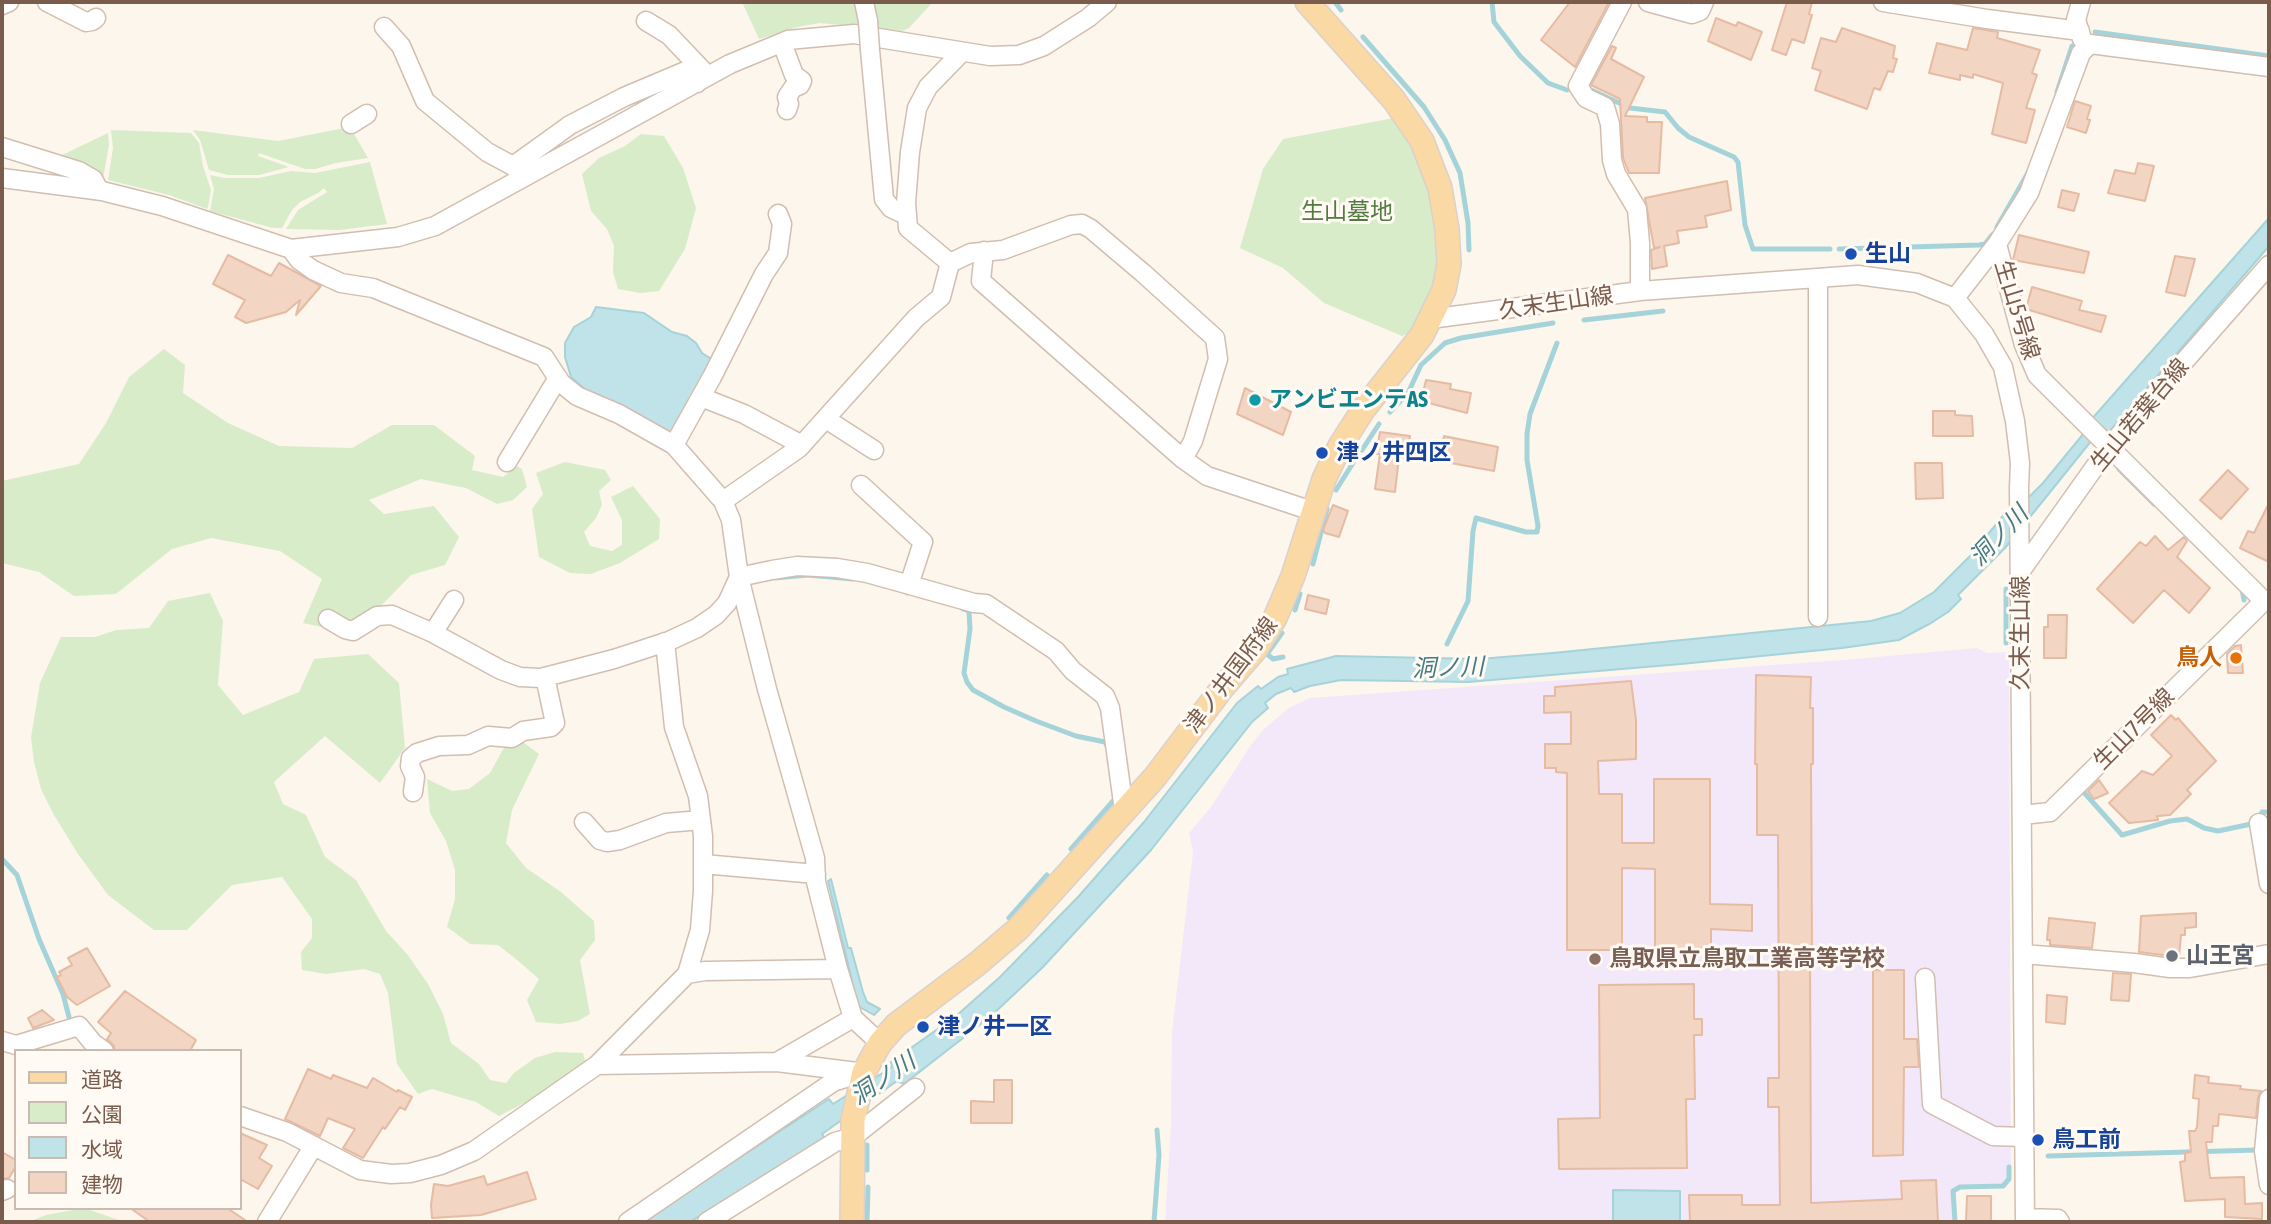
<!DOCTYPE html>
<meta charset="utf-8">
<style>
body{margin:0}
#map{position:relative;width:2271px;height:1224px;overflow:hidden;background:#fdf6ec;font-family:"Asap Condensed","Noto Sans JP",sans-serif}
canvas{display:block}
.frame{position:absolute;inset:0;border:4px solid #7a5c4d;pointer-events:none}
.legend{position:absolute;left:14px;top:1049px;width:228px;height:161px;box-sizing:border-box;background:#fffaf3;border:2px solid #cabbb1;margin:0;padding:9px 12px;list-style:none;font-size:21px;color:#7a5c4d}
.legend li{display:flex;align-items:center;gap:14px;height:35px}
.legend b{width:35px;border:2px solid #cabbb1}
</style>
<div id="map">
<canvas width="2271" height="1224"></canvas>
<div class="frame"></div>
<ul class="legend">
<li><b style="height:9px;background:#fbd9a5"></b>道路</li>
<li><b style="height:19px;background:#d8ecc9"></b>公園</li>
<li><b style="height:19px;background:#bfe3e8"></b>水域</li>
<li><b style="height:19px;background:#f3d5c3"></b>建物</li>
</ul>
</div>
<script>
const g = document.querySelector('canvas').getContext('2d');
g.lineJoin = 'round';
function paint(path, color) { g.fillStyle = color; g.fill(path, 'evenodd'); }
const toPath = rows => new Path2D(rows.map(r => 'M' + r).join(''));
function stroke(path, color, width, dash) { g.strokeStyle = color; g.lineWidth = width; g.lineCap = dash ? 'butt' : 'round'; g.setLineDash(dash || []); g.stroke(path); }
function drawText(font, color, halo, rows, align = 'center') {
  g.font = font + ' "Asap Condensed","Noto Sans JP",sans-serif'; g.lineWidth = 6; g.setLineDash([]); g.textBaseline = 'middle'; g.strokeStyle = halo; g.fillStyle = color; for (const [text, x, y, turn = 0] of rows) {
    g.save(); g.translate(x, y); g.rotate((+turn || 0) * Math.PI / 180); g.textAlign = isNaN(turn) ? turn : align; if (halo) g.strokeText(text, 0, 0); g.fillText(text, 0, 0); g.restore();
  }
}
paint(toPath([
 [1977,648,1987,653,2009,652,2011,1180,2006,1187,1961,1189,1956,1192,1957,1222,1165,1222,1171,1124,1172,1032,1193,852,1189,833,1211,807,1251,745,1264,729,1289,708,1310,698,1843,660]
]), '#f3e8fa');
paint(toPath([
 [742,2,861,2,864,27,819,23,798,27,759,39],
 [867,2,933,2,909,28,902,31,873,28],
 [1394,118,1424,170,1441,243,1432,296,1417,330,1402,336,1324,303,1283,268,1240,248,1263,169,1283,139],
 [350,127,368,158,336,163,315,169,305,169,259,153,258,156,289,167,259,175,228,175,209,170,200,140,193,130,278,141],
 [111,130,191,133,199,143,203,166,211,190,208,207,207,209,169,195,108,180,113,148],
 [108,133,109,145,103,179,96,174,54,159],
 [641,134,664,136,683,168,696,208,685,249,659,291,640,293,618,289,613,272,614,246,607,229,591,211,582,174,599,158,625,146],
 [370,162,387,224,340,230,286,229,298,210,327,192,324,188,318,193,300,202,292,210,282,228,273,228,210,211,214,189,210,175,224,178,259,178,291,171,315,173],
 [164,349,185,365,183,393,228,423,279,446,352,448,392,425,434,425,475,456,472,470,503,477,517,466,522,469,527,487,513,500,497,504,466,488,421,479,369,500,384,514,434,506,459,537,445,565,411,575,376,611,331,629,303,623,322,579,280,551,211,538,172,549,116,594,74,596,39,572,2,563,2,481,79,464,106,423,129,377],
 [565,462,605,470,611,480,599,491,602,505,596,518,584,532,590,546,612,551,622,545,622,520,611,497,633,486,660,519,659,539,620,563,591,574,570,573,539,557,532,509,543,494,536,473],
 [210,593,223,621,218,685,243,715,299,692,314,659,368,654,399,683,405,748,380,783,325,736,274,782,283,804,306,815,325,857,356,880,386,931,407,954,428,984,443,1014,451,1043,479,1064,490,1080,506,1083,514,1073,535,1058,555,1052,583,1053,586,1064,549,1090,499,1116,476,1102,432,1089,418,1094,397,1064,388,993,380,974,364,969,326,974,302,970,301,952,312,938,312,919,282,877,232,885,187,930,154,930,108,895,78,854,54,815,41,789,34,762,31,737,40,683,61,637,95,637,116,630,149,628,168,601],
 [523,742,539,754,512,810,506,843,526,868,561,892,594,921,595,940,580,960,590,1014,578,1021,560,1024,536,1022,527,1000,539,979,516,959,498,945,470,944,447,927,455,899,455,870,446,841,430,813,427,779,452,791,469,789,490,773,506,744],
 [84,1208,119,1220,119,1222,28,1222,46,1215]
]), '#d8ecc9');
const water = toPath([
 [2269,218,2269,246,2106,436,2092,440,2005,548,1958,595,1961,599,1948,612,1931,623,1899,640,1842,648,1681,664,1468,682,1341,680,1310,686,1294,692,1291,688,1276,694,1265,703,1268,708,1252,722,1151,850,1042,968,990,1017,904,1084,897,1081,822,1134,825,1139,690,1222,641,1222,829,1099,833,1104,892,1067,891,1062,956,1016,1000,977,1078,897,1144,822,1237,703,1258,686,1261,689,1278,677,1288,674,1287,669,1336,656,1479,659,1553,653,1871,621,1900,613,1934,592,1970,556,2003,516,2007,519,2043,483,2084,433,2090,421,2269,218],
 [596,307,644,313,672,332,687,336,696,343,702,353,713,360,670,439,589,393,571,377,565,357,565,343,574,327,591,317,596,307],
 [831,879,848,948,851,948,863,992,867,1002,880,1009,874,1015,858,1006,828,881,831,879],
 [1613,1190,1680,1191,1680,1222,1613,1222,1613,1190]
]);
paint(water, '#bfe3e8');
stroke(water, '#a5d3da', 2);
stroke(toPath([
 [1335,2,1341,10],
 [1492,2,1494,22,1520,56,1548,83,1567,90],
 [2095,32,2269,56],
 [1363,37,1424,107,1445,140,1460,173,1468,223,1469,250],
 [1589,89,1630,108,1665,112,1678,128,1689,137,1734,157,1738,162,1745,225,1753,249,1830,249],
 [2057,92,2072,46],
 [1997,227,2029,171],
 [1839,249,1979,245,1985,244,1992,235],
 [1584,320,1663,311],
 [1390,412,1408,393,1421,365,1445,343,1461,338,1553,323],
 [1362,450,1379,424],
 [2119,469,2154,504],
 [1336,490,1353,463],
 [1313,564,1327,509],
 [775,578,808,575,853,579],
 [2239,587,2242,589,2244,600],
 [2006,589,2006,643],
 [963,609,969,611,970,629,964,673,967,682,973,690,1004,707,1036,721,1076,736,1105,742,1107,746],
 [1295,610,1300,594],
 [1282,633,1267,654,1273,659,1283,657],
 [1447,644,1468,601,1473,531,1476,518,1526,532,1537,532,1538,526,1527,460,1527,434,1530,414,1557,343],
 [2081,789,2122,835,2170,821,2187,819,2204,828,2218,831,2256,823],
 [2262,812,2269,812],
 [1071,849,1114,800],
 [2,859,17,875,39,939,63,994,69,1017],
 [1009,918,1047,875],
 [2048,1156,2257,1150],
 [867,1170,867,1145],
 [867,1222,868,1187],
 [1154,1222,1159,1155,1157,1130],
 [1955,1222,1953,1191,1960,1187,2003,1186,2009,1179,2009,1167]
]), '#a5d3da', 5);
const building = toPath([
 [1570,2,1609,2,1575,67,1541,40,1570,2],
 [1787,2,1812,2,1809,14,1812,15,1804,43,1792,39,1786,55,1772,50,1787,2],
 [1716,18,1736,26,1738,22,1762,32,1751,60,1708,41,1716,18],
 [1842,28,1895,46,1893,58,1897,59,1893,72,1888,71,1880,90,1874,88,1867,109,1815,90,1821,71,1812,68,1821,38,1836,42,1842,28],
 [1973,28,1998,32,1997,38,2040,50,2032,73,2037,75,2026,108,2035,110,2026,143,1992,134,2003,83,1973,74,1973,78,1960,75,1960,80,1929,73,1937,43,1967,50,1973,28],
 [1612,46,1616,48,1611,59,1644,77,1625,116,1647,117,1647,122,1662,122,1659,173,1629,173,1623,158,1620,99,1591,85,1612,46],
 [2075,101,2091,106,2087,119,2090,120,2086,133,2067,127,2075,101],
 [2138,163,2154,166,2145,201,2108,193,2115,170,2135,174,2138,163],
 [1727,181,1731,210,1705,216,1707,227,1677,231,1679,243,1664,246,1667,266,1652,269,1651,250,1660,247,1654,248,1645,198,1727,181],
 [2062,190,2079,194,2074,211,2058,207,2062,190],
 [2019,235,2089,252,2084,273,2013,260,2019,235],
 [228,255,271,276,279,263,321,286,296,315,300,300,286,312,246,323,235,317,245,300,213,284,228,255],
 [2175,256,2195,259,2185,296,2166,292,2175,256],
 [2032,287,2082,301,2079,310,2106,316,2101,332,2026,309,2032,287],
 [1426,380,1451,384,1450,389,1471,393,1467,413,1421,401,1426,380],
 [1245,388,1291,412,1283,435,1237,414,1245,388],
 [1933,411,1955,411,1955,415,1972,416,1973,436,1933,436,1933,411],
 [1380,432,1410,436,1406,458,1399,457,1395,492,1375,489,1380,454,1376,454,1380,432],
 [1444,436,1498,447,1494,471,1440,461,1444,436],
 [1915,463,1942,463,1943,498,1916,499,1915,463],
 [2228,470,2248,489,2221,519,2200,500,2228,470],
 [2269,503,2269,562,2240,548,2248,531,2254,533,2269,503],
 [1333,505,1348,511,1339,537,1325,533,1323,530,1333,505],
 [2155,536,2168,550,2184,537,2187,541,2177,557,2210,588,2189,613,2164,590,2133,623,2097,589,2140,542,2146,546,2155,536],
 [1308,595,1329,600,1326,614,1305,609,1308,595],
 [2048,615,2067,615,2066,658,2044,658,2044,627,2048,627,2048,615],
 [2241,645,2243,673,2228,673,2227,654,2235,646,2241,645],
 [1756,675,1811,677,1810,708,1813,708,1813,764,1811,764,1812,950,1810,950,1811,1203,1902,1199,1901,1181,1936,1180,1938,1222,1690,1222,1689,1195,1742,1195,1742,1205,1780,1205,1779,1107,1768,1107,1768,1078,1779,1078,1778,835,1757,835,1757,764,1755,764,1756,675],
 [1631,681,1636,720,1636,759,1598,761,1599,794,1622,794,1622,843,1654,843,1654,779,1710,779,1710,904,1752,905,1752,931,1711,929,1711,948,1655,949,1655,869,1622,868,1622,950,1567,950,1567,773,1556,772,1556,768,1545,768,1545,744,1571,744,1571,712,1544,713,1544,696,1555,696,1555,687,1631,681],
 [2171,715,2176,720,2178,718,2216,761,2187,790,2191,794,2170,815,2157,816,2158,820,2129,823,2109,803,2142,771,2153,775,2172,756,2151,735,2171,715],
 [2099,780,2108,793,2094,799,2088,791,2099,780],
 [2196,913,2196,927,2185,928,2185,935,2181,935,2179,957,2139,952,2141,916,2196,913],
 [2049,918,2095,923,2092,948,2050,945,2050,940,2047,940,2049,918],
 [87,948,110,986,77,1005,67,997,57,977,61,975,59,972,72,965,68,958,87,948],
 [1873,970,1904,970,1904,1039,1917,1039,1919,1067,1904,1067,1903,1155,1873,1156,1873,970],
 [2113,973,2131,974,2129,1001,2111,1000,2113,973],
 [1694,984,1694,1019,1702,1019,1702,1035,1694,1035,1695,1099,1686,1099,1687,1168,1559,1169,1558,1119,1600,1118,1599,985,1694,984],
 [125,991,196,1040,190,1051,115,1051,114,1046,107,1039,111,1033,98,1022,125,991],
 [2047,995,2067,997,2065,1024,2046,1022,2047,995],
 [42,1010,54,1020,33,1028,28,1018,42,1010],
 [308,1069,331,1079,333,1075,367,1088,373,1078,397,1092,398,1090,412,1097,405,1110,400,1107,385,1129,383,1127,363,1158,343,1148,355,1129,328,1118,320,1136,285,1119,308,1069],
 [2195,1075,2209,1077,2208,1083,2241,1086,2240,1089,2261,1091,2258,1098,2256,1118,2219,1114,2218,1126,2213,1126,2212,1142,2206,1142,2210,1178,2244,1177,2245,1204,2262,1203,2262,1219,2225,1217,2225,1199,2185,1201,2180,1162,2185,1161,2185,1153,2191,1152,2189,1131,2195,1131,2197,1127,2199,1099,2193,1098,2195,1075],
 [994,1080,1012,1080,1012,1123,971,1123,971,1101,994,1102,994,1080],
 [240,1133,267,1145,259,1158,272,1166,258,1189,240,1179,240,1133],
 [2,1152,16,1160,16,1166,9,1178,2,1179,2,1152],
 [527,1172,536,1199,481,1215,432,1218,431,1205,434,1184,448,1186,484,1176,487,1185,527,1172],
 [1967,1196,1991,1196,1991,1222,1966,1222,1967,1196],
 [130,1208,227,1208,248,1222,150,1222,130,1208]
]);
paint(building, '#f3d5c3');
stroke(building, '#e6bba3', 2);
const minor = toPath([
 [47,2,86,22,92,21,96,18],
 [864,2,868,21],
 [1622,2,1578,86,1586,98,1605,107,1610,124,1612,160,1616,174,1637,209,1640,243,1640,291],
 [1648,2,1692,14,1700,11,1704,2],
 [1883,2,1987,19,2080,31],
 [2081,2,2076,20,2082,39],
 [2,5,9,2],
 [646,21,669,35,706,74],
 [384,27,401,46,425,101,487,152,513,166,520,173],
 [782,43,794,75,802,81,800,85,793,88,787,97,789,104,787,110],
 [870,50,884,199,891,208,906,215],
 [351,124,367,114],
 [2,147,79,171,93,179,99,190],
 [513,166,570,125,624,97,688,70,697,83],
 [2,178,102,191,162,206,291,249,398,237,435,226,730,64,788,40,854,34,990,56,1019,55,1044,46,1088,18,1107,2],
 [291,249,299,260,313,270,341,283,373,288,544,357,561,383,577,396,619,414,674,445,723,501,731,520,739,577,767,689,815,858,816,882,838,969,853,1018,880,1043],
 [984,251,981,281,1183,459],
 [950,263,908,228,906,203,910,152,917,108,928,87,962,52],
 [1818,278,1818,617],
 [1955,298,1997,244],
 [1430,319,1640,291,1858,275,1917,283,1955,298,1984,334,2003,367,2015,421,2020,463,2019,488,2025,1222],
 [701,397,744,414,802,445],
 [826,419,874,450],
 [674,445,712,377,764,274,778,253,782,224,778,214],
 [507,462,558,378],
 [861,485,923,542,909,585],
 [723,501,799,448,916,318,941,297,950,263,971,253,1003,250,1071,225,1082,224,1091,229,1143,273,1215,338,1218,359,1193,441,1183,459,1207,476,1312,511],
 [2020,572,2109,447,2269,265],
 [454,600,433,633,501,670,520,677,541,678,614,659,669,641,697,628,716,615,727,603,739,577,772,570,797,566,837,568,867,573,974,603,986,604,1056,651,1073,671,1105,696,1110,708,1124,810],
 [2264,601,2037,375,2024,345,1997,244,2029,193,2081,53,2090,44,2269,67],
 [328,619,345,629,353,631,377,616,392,615,433,633],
 [665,642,674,727,698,796,703,836,703,891,700,930,687,974],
 [413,792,415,777,410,766,411,758,417,753,439,746,468,745,488,736,512,738,523,731,551,727,555,723,545,677],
 [2022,815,2050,812,2264,601,2269,601],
 [584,822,600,840,607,842,620,840,666,823,701,820],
 [2259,823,2269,884],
 [703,864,816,874],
 [2023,954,2134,963,2170,968,2190,968,2269,954],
 [1925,978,1932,1104,1993,1136,2024,1137],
 [2,1041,16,1045,79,1026,93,1043,104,1051],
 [777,1062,857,1072],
 [597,1065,687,974,705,971,838,969],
 [2269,1099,2264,1151,2269,1185],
 [240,1116,287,1132,360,1170,391,1174,410,1173,441,1165,474,1151,597,1065,777,1062,853,1018],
 [2,1191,7,1189],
 [2025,1218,2058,1219,2060,1222],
 [267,1222,313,1147],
 [628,1222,833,1082,864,1072],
 [707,1222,835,1142,853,1137,915,1088]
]);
const major = toPath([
 [852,1222,853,1120,864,1072,880,1043,896,1025,977,964,1018,929,1155,777,1223,687,1255,650,1275,618,1293,576,1324,479,1340,446,1363,410,1422,335,1444,290,1449,264,1447,229,1440,188,1422,141,1394,100,1307,2]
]);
stroke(minor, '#d1beb0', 21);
stroke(major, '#dad1cd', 26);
stroke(minor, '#fff', 18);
stroke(major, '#fbd9a5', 23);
const minorBridge = toPath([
 [868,21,870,50]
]);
stroke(minorBridge, '#d1beb0', 21, []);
stroke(minorBridge, '#fff', 18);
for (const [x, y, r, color] of [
 [1851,254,7,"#1a4fb4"],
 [1255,400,7,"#0f9aa8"],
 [1322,453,7,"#1a4fb4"],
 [2236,658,7,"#e8710a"],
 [2172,956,7,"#6b7280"],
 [1595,959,7,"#8d6e63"],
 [923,1027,7,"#1a4fb4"],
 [2038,1140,7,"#1a4fb4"]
]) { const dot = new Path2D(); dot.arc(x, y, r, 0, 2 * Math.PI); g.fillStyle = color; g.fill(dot); stroke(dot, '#fffaf3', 2.5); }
drawText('23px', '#537a41', '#fffaf3', [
 ["生山墓地",1347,212]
]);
drawText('bold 23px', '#164399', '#fffaf3', [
 ["生山",1865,254],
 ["津ノ井四区",1336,453],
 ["津ノ井一区",937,1027],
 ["鳥工前",2052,1140]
], 'left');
drawText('23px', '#7a5c4d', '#fffaf3', [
 ["久末生山線",1556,303,-8],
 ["生山5号線",2017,310,73],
 ["生山若葉台線",2140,415,-50],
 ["久末生山線",2021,633,-90],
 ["津ノ井国府線",1231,675,-53],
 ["生山7号線",2134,729,-45]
]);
drawText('bold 23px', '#0d838f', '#fffaf3', [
 ["アンビエンテAS",1269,400]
], 'left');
drawText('bold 23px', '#c56008', '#fffaf3', [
 ["鳥人",2222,658]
], 'right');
drawText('bold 23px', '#5b616d', '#fffaf3', [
 ["山王宮",2186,956]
], 'left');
drawText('bold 23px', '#785e54', '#fffaf3', [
 ["鳥取県立鳥取工業高等学校",1609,959]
], 'left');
drawText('italic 24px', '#437c86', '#fffaf3', [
 ["洞ノ川",1999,536,-46],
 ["洞ノ川",1448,668,-2],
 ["洞ノ川",883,1079,-34]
]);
</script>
